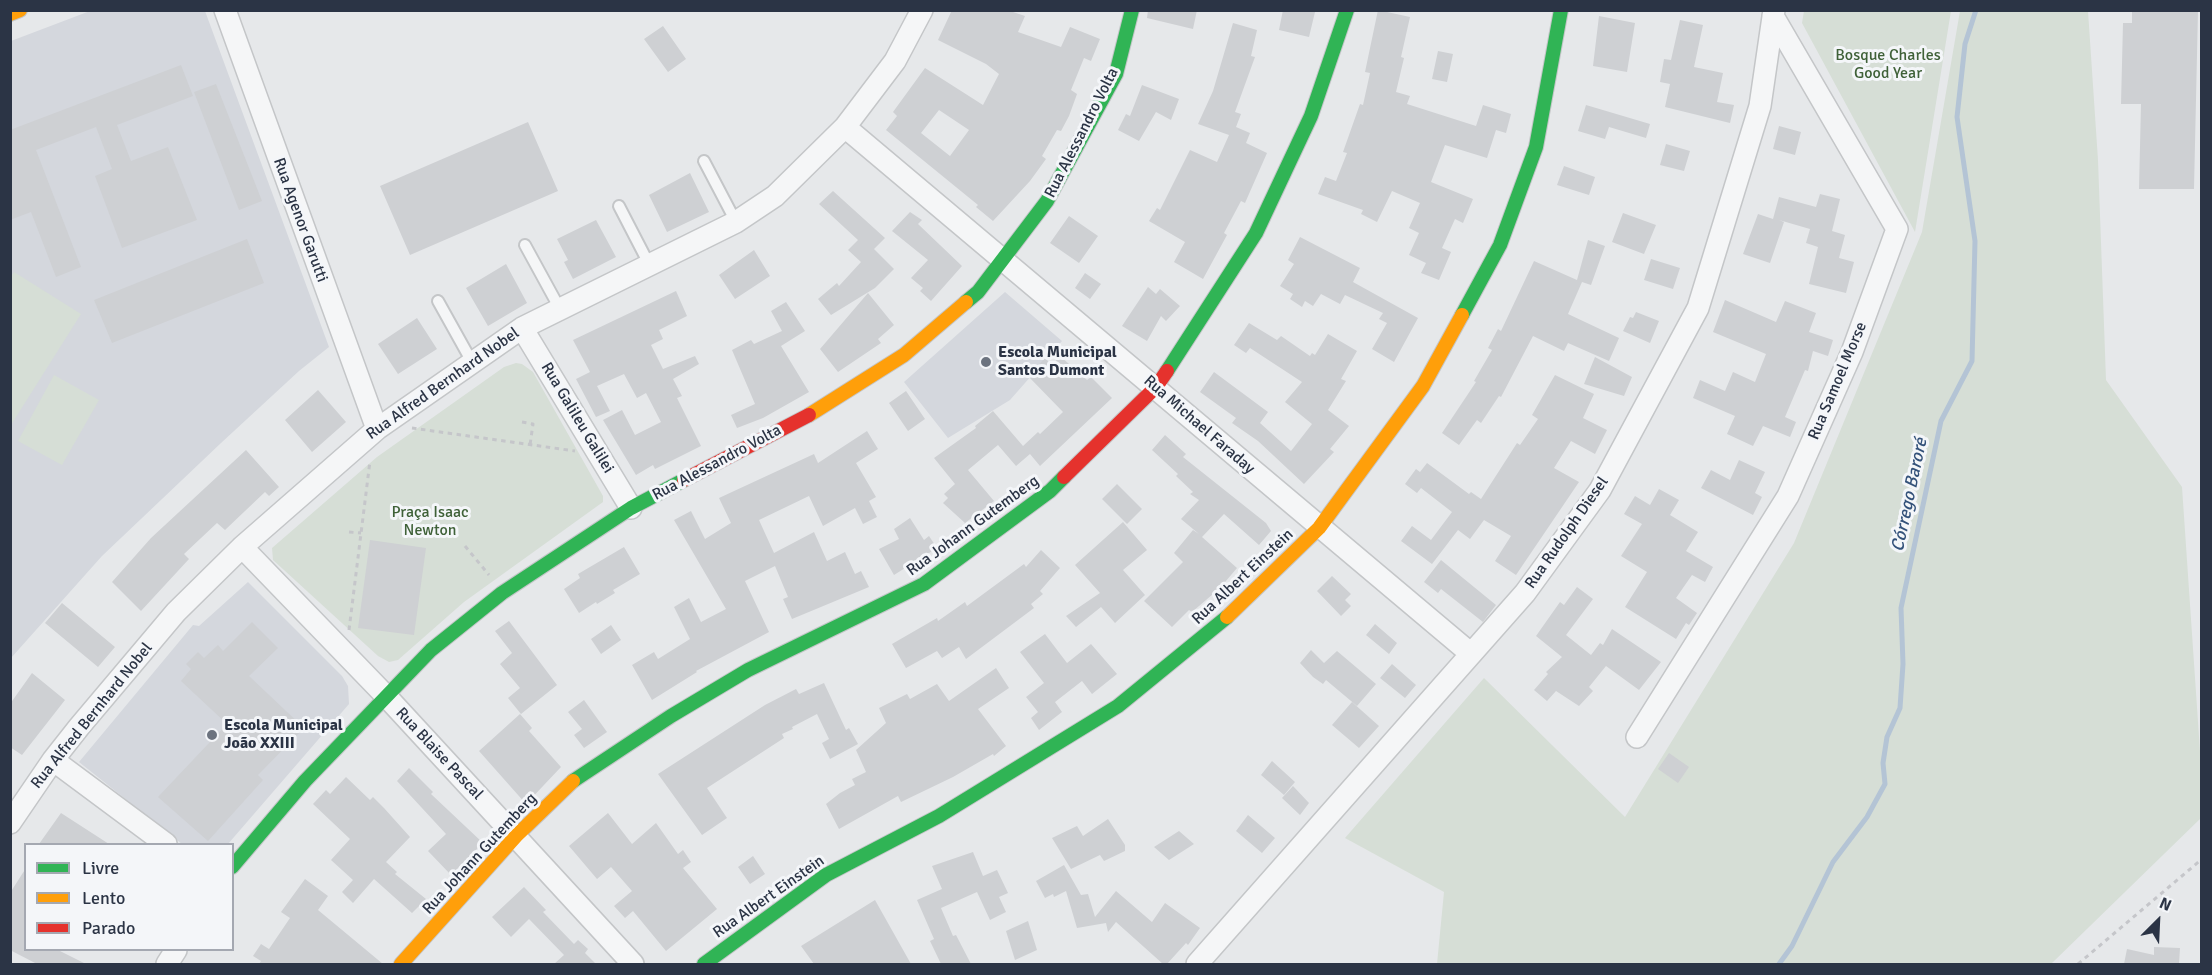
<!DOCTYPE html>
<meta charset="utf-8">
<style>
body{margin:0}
#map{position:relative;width:2212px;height:975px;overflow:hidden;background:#e6e8ea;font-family:Signika,sans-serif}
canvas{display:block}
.frame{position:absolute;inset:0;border:12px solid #2b3445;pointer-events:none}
.legend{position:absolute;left:24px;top:843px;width:210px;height:108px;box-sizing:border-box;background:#f4f6f9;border:2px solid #a4a8b1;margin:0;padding:8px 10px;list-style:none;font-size:18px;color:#2b3445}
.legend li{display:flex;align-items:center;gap:12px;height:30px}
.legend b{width:30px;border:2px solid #a4a8b1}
.north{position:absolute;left:2128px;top:891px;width:60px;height:60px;-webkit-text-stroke:4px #f4f6f9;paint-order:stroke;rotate:24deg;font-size:16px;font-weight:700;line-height:24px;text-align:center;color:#2b3445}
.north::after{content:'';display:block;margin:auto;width:21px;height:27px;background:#2b3445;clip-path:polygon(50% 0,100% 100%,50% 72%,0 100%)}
</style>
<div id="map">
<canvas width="2212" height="975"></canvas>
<div class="frame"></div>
<ul class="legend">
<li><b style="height:8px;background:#30b455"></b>Livre</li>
<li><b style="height:8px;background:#ff9f0a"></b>Lento</li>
<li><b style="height:8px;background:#e5322d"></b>Parado</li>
</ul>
<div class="north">N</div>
</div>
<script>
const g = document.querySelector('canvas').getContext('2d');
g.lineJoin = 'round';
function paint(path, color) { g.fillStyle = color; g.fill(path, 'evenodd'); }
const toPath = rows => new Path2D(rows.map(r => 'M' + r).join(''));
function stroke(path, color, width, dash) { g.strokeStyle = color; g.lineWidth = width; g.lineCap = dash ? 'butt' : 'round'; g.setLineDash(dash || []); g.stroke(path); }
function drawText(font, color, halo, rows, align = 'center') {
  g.font = font + ' Signika,sans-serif'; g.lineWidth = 6; g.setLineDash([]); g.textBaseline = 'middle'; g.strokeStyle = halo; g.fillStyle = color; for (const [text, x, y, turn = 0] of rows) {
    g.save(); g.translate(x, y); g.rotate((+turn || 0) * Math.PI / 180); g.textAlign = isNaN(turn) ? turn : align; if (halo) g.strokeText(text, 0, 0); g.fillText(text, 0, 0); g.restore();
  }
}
paint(toPath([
 [90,11,205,11,329,347,299,371,221,443,102,556,11,658,11,41],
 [1005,292,1062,341,1010,400,948,438,904,382],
 [248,582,342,676,348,686,349,704,228,844,182,844,79,762,193,625,199,626]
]), '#d4d7dd');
paint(toPath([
 [1804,11,1951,11,1915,232,1802,23],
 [1960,11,2088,11,2098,160,2106,380,2182,487,2201,766,2201,818,2051,964,1437,964,1444,892,1345,838,1484,678,1625,817,1794,543,1922,232],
 [14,272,81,314,11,425,10,278],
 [516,363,522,364,533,372,603,496,603,502,464,602,398,660,389,662,378,656,273,560,272,548,377,457,504,367],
 [54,375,99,400,62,465,18,441]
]), '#d6ded6');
stroke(toPath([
 [1779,964,1792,946,1833,862,1867,817,1885,784,1883,763,1887,737,1900,708,1903,664,1901,608,1941,421,1972,361,1975,241,1957,117,1965,44,1976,10]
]), '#b4c4d5', 5);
paint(toPath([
 [952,10,1007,10,1025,16,1018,32,1061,47,1070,27,1100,39,1091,61,1084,58,1071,90,1077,94,1069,116,1061,131,1057,130,1042,156,1046,159,1030,181,993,221,976,207,978,205,886,130,897,116,893,112,925,68,983,105,999,74,986,64,938,40],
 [939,110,969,130,950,156,921,133],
 [1148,10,1197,10,1193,29,1147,18],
 [1283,10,1315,12,1309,37,1279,30],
 [1378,10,1410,17,1401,57,1404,58,1396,92,1410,96,1407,104,1476,126,1483,105,1511,114,1506,133,1496,130,1487,158,1445,145,1431,182,1473,199,1463,223,1455,219,1442,248,1451,252,1439,280,1421,273,1426,263,1409,255,1419,233,1409,228,1420,203,1392,191,1377,222,1361,214,1363,210,1318,194,1325,177,1336,181,1347,153,1343,152,1360,104,1363,105,1370,73,1365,72],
 [2132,10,2198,10,2194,189,2139,189,2141,104,2121,104,2123,23,2132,23],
 [1599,16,1635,23,1627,72,1593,66],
 [1680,20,1703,25,1694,67,1723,73,1717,102,1734,105,1730,123,1665,107,1670,84,1660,82,1664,59,1671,60],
 [1233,23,1257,30,1251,56,1255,57,1235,112,1241,114,1236,127,1250,133,1246,143,1267,153,1245,203,1241,201,1224,233,1227,235,1203,279,1174,262,1185,242,1149,221,1157,208,1160,210,1190,150,1217,162,1229,135,1198,124,1213,91],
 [663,26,686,59,668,72,644,39],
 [1438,51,1453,54,1447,82,1432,79],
 [181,65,193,96,117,125,131,161,168,147,197,220,122,248,95,176,112,169,96,127,36,150,81,267,56,277,31,212,10,220,10,130],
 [216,84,262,201,239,210,194,92],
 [1142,85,1179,99,1171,120,1156,112,1139,141,1118,130,1126,114,1130,116],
 [1586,105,1650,124,1646,138,1609,127,1605,139,1578,131],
 [528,122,558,191,410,255,380,186],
 [1779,126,1801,132,1795,155,1773,149],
 [1666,144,1690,151,1684,171,1660,165],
 [1564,166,1595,177,1589,195,1557,185],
 [690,173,709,212,667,232,649,195],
 [833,191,885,238,874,249,894,269,875,288,831,315,818,299,837,283,839,286,861,262,848,250,858,240,819,204],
 [1820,194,1840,199,1832,231,1845,235,1839,258,1854,262,1846,293,1809,284,1818,247,1806,243,1810,229,1779,220,1784,222,1770,263,1743,254,1758,214,1773,219,1779,197,1816,207],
 [910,212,922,220,918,224,962,266,931,301,920,291,923,288,911,278,928,260,892,231],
 [1623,213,1656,225,1644,254,1612,242],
 [1069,216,1098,236,1079,263,1050,243],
 [596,220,616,257,573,279,564,262,568,260,557,239],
 [1300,237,1360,268,1353,282,1418,318,1394,362,1372,349,1387,323,1379,319,1383,313,1345,295,1340,304,1321,294,1313,306,1305,301,1302,307,1290,299,1293,294,1280,286,1294,264,1288,260],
 [247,239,264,283,112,343,94,300],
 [1588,240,1605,246,1591,285,1582,282,1568,314,1619,338,1609,361,1568,343,1564,351,1533,336,1501,397,1499,396,1481,423,1477,420,1459,445,1442,433,1476,382,1474,381,1492,350,1488,348,1498,329,1501,331,1534,261,1577,280],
 [754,250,770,276,735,299,719,275],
 [1651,259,1680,268,1673,289,1644,280],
 [506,264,527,303,488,326,466,288],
 [1085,273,1101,284,1090,299,1075,288],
 [1148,287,1156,294,1160,289,1180,306,1166,321,1161,316,1147,341,1122,326],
 [676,291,687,316,659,330,663,339,651,345,663,369,695,356,699,364,673,379,682,396,677,398,701,446,655,469,653,465,636,475,603,420,622,410,635,435,661,422,646,393,637,398,624,374,597,386,610,411,596,417,576,379,590,372,573,340],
 [868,293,894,325,878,339,881,343,838,372,820,349],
 [1725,300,1776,322,1785,301,1816,313,1809,332,1833,340,1828,356,1813,351,1808,371,1805,370,1785,417,1796,422,1790,437,1763,426,1753,446,1727,434,1735,416,1693,398,1700,380,1725,391,1733,372,1755,382,1766,354,1713,332],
 [786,302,805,331,781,346,809,392,763,418,737,428,731,415,755,404,732,350,751,340,754,344,782,331,771,311],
 [1636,312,1659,321,1650,343,1623,331,1630,317,1633,318],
 [417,318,437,349,398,374,378,344],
 [1249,323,1277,340,1281,336,1310,356,1312,353,1315,355,1328,334,1357,351,1341,379,1346,381,1328,410,1349,426,1330,449,1334,452,1304,484,1258,441,1232,423,1236,418,1200,392,1214,372,1268,412,1260,423,1291,451,1312,424,1285,402,1302,382,1250,348,1246,353,1234,345],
 [1060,356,1087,380,1091,377,1112,398,1040,466,1030,454,1016,466,998,445,968,470,994,501,965,523,943,503,948,498,944,494,955,484,934,458,976,428,975,426,993,411,1023,446,1038,432,1040,434,1063,412,1028,376,1045,358,1052,365],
 [1595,357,1632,377,1624,396,1584,384],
 [1555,375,1594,394,1583,418,1607,430,1595,454,1571,441,1554,468,1579,482,1516,575,1495,561,1511,536,1484,520,1470,539,1458,530,1432,564,1401,541,1412,526,1431,540,1452,512,1421,488,1417,493,1405,484,1416,469,1420,472,1427,463,1469,494,1471,492,1481,499,1517,443,1520,445,1538,419,1532,415],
 [318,390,346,422,312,452,285,420],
 [906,391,925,419,908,431,889,403],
 [867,431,878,449,856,463,876,497,869,501,877,517,863,524,855,508,823,526,809,496,759,520,774,553,814,532,827,561,845,552,855,574,861,571,869,587,792,619,783,599,788,597,775,566,745,581,769,632,696,671,697,672,652,700,632,665,654,652,658,659,690,639,674,607,689,598,701,622,726,609,674,520,691,511,705,539,731,523,719,498,814,454,818,463],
 [1165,435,1186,454,1183,457,1266,523,1271,531,1259,545,1224,514,1202,537,1237,568,1220,588,1192,612,1189,610,1172,627,1144,601,1183,562,1174,553,1193,530,1199,534,1181,519,1199,500,1190,494,1193,492,1176,476,1178,474,1152,450],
 [246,450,279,487,269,496,265,492,225,530,217,523,184,554,189,559,141,611,112,582,151,538],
 [1739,460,1765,472,1755,493,1762,497,1753,515,1701,488,1711,470,1730,480],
 [1117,484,1142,509,1127,524,1102,499],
 [1659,489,1679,500,1670,515,1698,532,1686,551,1713,567,1705,582,1692,575,1676,598,1697,613,1689,625,1686,623,1676,639,1625,607,1647,572,1621,556,1642,524,1624,514,1635,496,1650,505],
 [910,518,924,540,929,536,937,548,894,575,879,549,899,539,894,529],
 [1123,522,1147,550,1123,570,1145,595,1115,623,1101,607,1076,627,1066,616,1100,593,1075,565],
 [370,540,426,548,414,635,358,628],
 [624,547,640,574,613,590,615,593,597,604,596,602,579,613,564,589,580,578,578,574],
 [1041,550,1060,568,1040,591,1043,594,1031,604,1034,608,966,659,959,647,942,658,937,651,906,668,892,644,937,618,938,621,965,602,967,606,1024,564,1026,567],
 [1441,560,1496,605,1483,622,1441,589,1438,593,1424,582],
 [1332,576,1351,594,1345,600,1351,606,1341,616,1317,591],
 [1577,587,1593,599,1566,635,1591,655,1600,643,1603,645,1612,629,1661,662,1639,690,1606,666,1589,687,1593,691,1579,706,1556,691,1547,701,1534,690,1548,674,1546,672,1562,657,1536,636,1560,602,1564,605],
 [62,603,115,647,98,667,45,623],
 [509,621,557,685,521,714,508,698,520,688,500,664,512,653,495,631],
 [252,622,278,648,249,676,304,728,258,775,263,780,208,841,158,797,227,724,181,681,191,669,186,664,198,652,204,658,218,645,223,651],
 [1375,624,1397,643,1389,654,1366,635],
 [611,625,621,640,601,654,591,639],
 [1045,634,1067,663,1091,644,1117,674,1092,694,1082,681,1055,702,1062,712,1039,730,1031,718,1038,712,1026,697,1044,683,1020,652],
 [1311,650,1324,663,1337,651,1376,684,1357,706,1326,680,1323,684,1313,677,1300,663],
 [1392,664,1416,685,1405,698,1380,678],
 [996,668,1009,688,978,709,1006,746,994,756,993,754,953,777,901,802,898,796,839,829,826,804,840,793,855,785,852,779,866,772,856,750,886,723,879,708,907,694,910,699,937,684,949,701],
 [32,673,65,700,22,755,10,747,10,704],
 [824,683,846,730,849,728,858,744,830,759,822,743,829,739,817,714,792,727,793,729,782,734,784,738,707,788,727,818,702,835,658,774,765,705,796,689,799,694],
 [584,700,607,732,584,748,574,735,582,729,568,712],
 [1352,702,1379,726,1359,748,1332,725],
 [520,714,532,728,529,731,561,767,526,804,479,751],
 [1669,753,1689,767,1678,783,1658,769],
 [1272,761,1295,782,1284,795,1261,775],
 [409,768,433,792,431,794,483,843,451,875,428,851,446,834,397,781],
 [346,777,370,800,373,797,384,808,410,837,386,862,397,872,395,874,426,899,412,913,374,879,353,903,342,892,353,880,331,860,350,839,313,804,326,790,330,794],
 [1293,786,1309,803,1300,815,1282,798],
 [61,813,109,844,39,844],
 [608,813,632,844,656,823,678,854,683,850,691,862,683,868,717,909,666,951,633,911,625,918,614,906,632,891,611,867,597,879,569,846],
 [1248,815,1275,838,1262,853,1236,831],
 [1108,819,1125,845,1125,851,1104,861,1100,855,1071,869,1052,838,1077,826,1083,836],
 [1179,831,1194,844,1169,860,1154,847],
 [973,852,983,876,997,870,1008,893,999,897,1006,912,990,920,977,892,941,908,953,936,956,935,971,964,941,964,930,941,934,939,917,900,942,889,932,866],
 [753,856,765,874,750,884,738,867],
 [1064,865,1081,895,1088,894,1095,917,1116,891,1152,922,1165,903,1200,928,1188,945,1186,943,1167,964,1163,964,1116,922,1108,932,1106,923,1077,928,1066,891,1054,897,1053,894,1045,898,1036,881],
 [26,868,26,950,58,950,86,964,37,964,10,950,10,893],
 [305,879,328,896,318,910,383,964,259,964,261,961,253,956,261,944,269,949,290,918,281,912],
 [524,887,546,910,543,912,574,944,578,940,588,949,585,953,596,964,554,964,564,955,529,919,511,937,492,917],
 [875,900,911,964,814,964,801,946],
 [1028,921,1037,950,1015,960,1006,931],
 [2154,947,2180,948,2179,964,2124,964,2127,949,2154,955]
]), '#ced0d3');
const lane = toPath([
 [704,161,736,222],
 [619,206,649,264],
 [525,245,560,309],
 [438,301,472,362]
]);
const street = toPath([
 [225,10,377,429],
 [845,127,1470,653],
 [522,328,631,508],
 [242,547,385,695,633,964],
 [1637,737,1788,496,1852,352,1897,229,1773,16],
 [53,760,166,844],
 [10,823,53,760,79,727,176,612,242,547,377,429,522,328,736,222,775,196,845,127,895,61,922,10],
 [167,964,176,950],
 [1197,964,1525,593,1600,490,1698,308,1760,106,1774,10]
]);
const fast = toPath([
 [966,302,978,292,1047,201,1116,74,1132,10],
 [1462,315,1500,245,1536,147,1561,10],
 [1167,371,1256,233,1311,116,1347,10],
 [573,781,671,716,748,670,924,584,1050,491,1064,477],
 [232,867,305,781,431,650,502,593,631,508,684,480],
 [704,964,826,875,939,816,1118,706,1227,617]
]);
const slow = toPath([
 [10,14,20,10],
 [809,415,904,355,966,302],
 [1227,617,1319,528,1423,386,1462,315],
 [401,964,516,836,573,781]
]);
const jam = toPath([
 [1064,477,1156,387,1167,371],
 [684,480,809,415]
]);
stroke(lane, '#c4c6c8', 14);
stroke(street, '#c4c6c8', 24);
stroke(fast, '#c4c6c8', 16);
stroke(slow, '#c4c6c8', 16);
stroke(jam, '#c4c6c8', 16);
stroke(toPath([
 [522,422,533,424,530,445],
 [412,428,575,451],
 [349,532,361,533],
 [465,546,489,575],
 [349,630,370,461],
 [2078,964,2202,859]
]), '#c5c6ca', 3, [4.5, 4.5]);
stroke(lane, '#f5f6f7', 10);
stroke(street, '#f5f6f7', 21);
stroke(fast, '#30b455', 14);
stroke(slow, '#ff9f0a', 14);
stroke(jam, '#e5322d', 14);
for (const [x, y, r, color] of [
 [986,362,6,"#6c737f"],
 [212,735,6,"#6c737f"]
]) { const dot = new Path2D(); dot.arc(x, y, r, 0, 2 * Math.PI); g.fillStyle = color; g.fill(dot); stroke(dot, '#f4f6f9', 2); }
drawText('16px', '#3f6138', '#f4f6f9', [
 ["Bosque Charles",1888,56],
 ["Good Year",1888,74],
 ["Praça Isaac",430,513],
 ["Newton",430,531]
]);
drawText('16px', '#2b3445', '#f4f6f9', [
 ["Rua Alessandro Volta",1082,133,-63],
 ["Rua Agenor Garutti",300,220,70],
 ["Rua Samoel Morse",1838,381,-67],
 ["Rua Alfred Bernhard Nobel",443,384,-35],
 ["Rua Galileu Galilei",577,418,59],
 ["Rua Michael Faraday",1199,425,41],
 ["Rua Alessandro Volta",717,463,-28],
 ["Rua Johann Gutemberg",973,526,-36],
 ["Rua Rudolph Diesel",1567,533,-55],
 ["Rua Albert Einstein",1243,577,-43],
 ["Rua Alfred Bernhard Nobel",92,716,-51],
 ["Rua Blaise Pascal",439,754,47],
 ["Rua Johann Gutemberg",480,854,-47],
 ["Rua Albert Einstein",769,897,-35]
]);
drawText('bold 16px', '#2b3445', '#f4f6f9', [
 ["Escola Municipal",998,353],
 ["Santos Dumont",998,371],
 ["Escola Municipal",224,726],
 ["João XXIII",224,744]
], 'left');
drawText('italic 18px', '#34527a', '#f4f6f9', [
 ["Córrego Baroré",1910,495,-78]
]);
</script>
